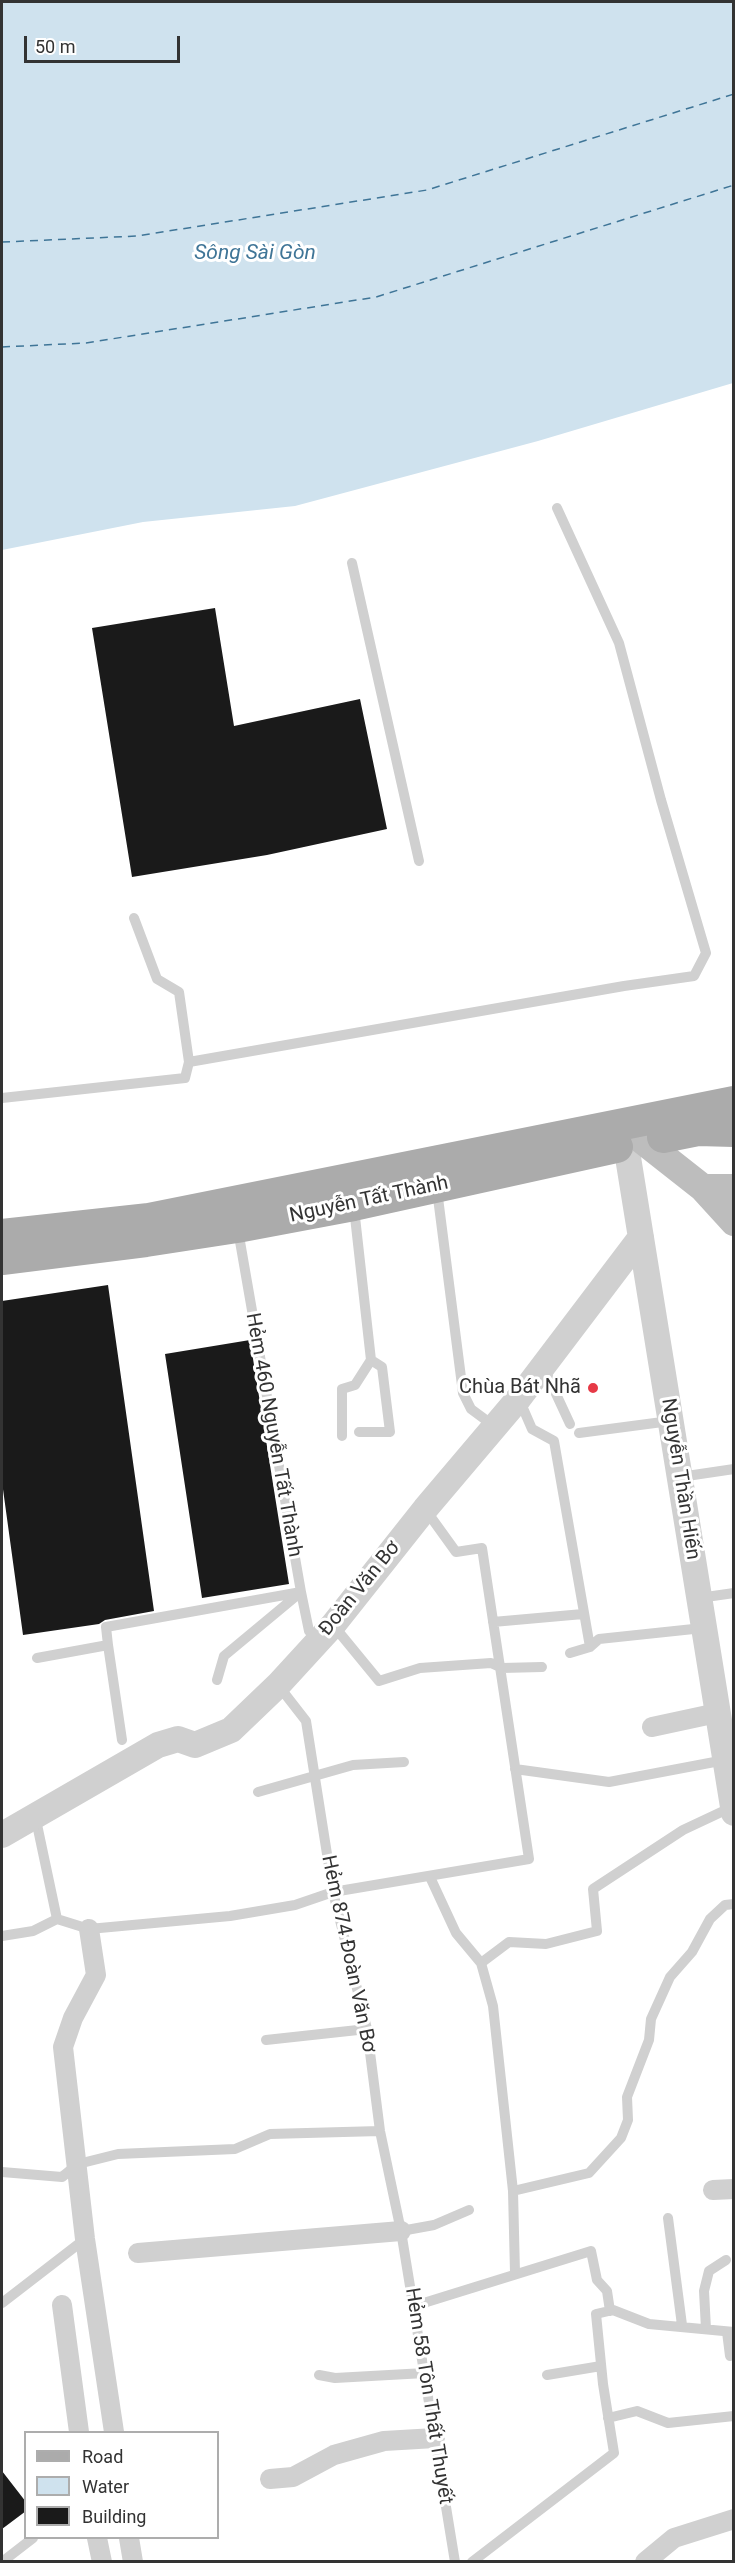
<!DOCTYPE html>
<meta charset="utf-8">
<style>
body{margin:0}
#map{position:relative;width:735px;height:2563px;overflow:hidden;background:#fff;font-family:Roboto,sans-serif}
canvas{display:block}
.frame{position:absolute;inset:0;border:3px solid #333;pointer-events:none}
.legend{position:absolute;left:24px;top:2431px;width:195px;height:108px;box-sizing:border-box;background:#fff;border:2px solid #adadad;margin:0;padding:8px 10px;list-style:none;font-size:18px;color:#333}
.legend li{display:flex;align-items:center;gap:12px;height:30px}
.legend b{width:30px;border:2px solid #adadad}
.scale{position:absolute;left:24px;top:36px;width:156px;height:27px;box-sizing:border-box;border:3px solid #333;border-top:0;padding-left:8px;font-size:18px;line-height:21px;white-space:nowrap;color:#333;-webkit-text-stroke:4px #fff;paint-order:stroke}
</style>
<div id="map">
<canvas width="735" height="2563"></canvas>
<div class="frame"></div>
<ul class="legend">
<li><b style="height:8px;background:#ababab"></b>Road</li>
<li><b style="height:16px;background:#cfe2ee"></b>Water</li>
<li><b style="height:16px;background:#1a1a1a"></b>Building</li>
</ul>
<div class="scale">50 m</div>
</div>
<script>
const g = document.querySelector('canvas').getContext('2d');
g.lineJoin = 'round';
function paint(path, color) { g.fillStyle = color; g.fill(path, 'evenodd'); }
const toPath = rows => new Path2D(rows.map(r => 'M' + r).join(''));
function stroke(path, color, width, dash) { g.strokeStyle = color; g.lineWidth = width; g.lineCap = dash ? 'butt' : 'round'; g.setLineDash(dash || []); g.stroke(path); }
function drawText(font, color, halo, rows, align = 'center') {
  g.font = font + ' Roboto,sans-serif'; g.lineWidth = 6; g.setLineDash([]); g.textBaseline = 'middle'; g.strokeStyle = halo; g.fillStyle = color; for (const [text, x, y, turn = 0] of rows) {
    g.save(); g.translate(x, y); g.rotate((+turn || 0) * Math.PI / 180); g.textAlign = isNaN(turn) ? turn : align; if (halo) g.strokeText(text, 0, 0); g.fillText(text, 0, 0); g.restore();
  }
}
paint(toPath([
 [2,2,733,2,733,383,538,441,295,506,143,522,2,550]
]), '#cfe2ee');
stroke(toPath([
 [2,242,137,236,427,190,734,94],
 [2,347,86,343,376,297,734,185]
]), '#3f7597', 1.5, [8, 6]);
paint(toPath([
 [215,608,234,726,360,699,387,829,267,855,132,877,92,628],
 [108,1285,154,1611,105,1620,99,1624,23,1635,2,1482,2,1301],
 [250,1340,289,1584,202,1598,165,1354],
 [2,2471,26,2502,26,2511,2,2529]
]), '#1a1a1a');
stroke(toPath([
 [352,563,419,861],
 [189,1062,624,986,694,976,706,953,661,800,619,643,557,508],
 [2,1098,185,1078,189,1062,179,992,157,979,134,918],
 [437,1190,463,1393,471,1409,494,1426],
 [354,1208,371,1360,382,1367,390,1432,359,1432],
 [238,1230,301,1592,309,1631,318,1641],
 [544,1368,570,1424],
 [519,1399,532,1429,554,1441,590,1647],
 [579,1433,670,1421],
 [342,1436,342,1389,355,1385,371,1360],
 [680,1477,734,1469],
 [699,1598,734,1593],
 [493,1622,583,1614],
 [333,1625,379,1681,420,1668,491,1663,502,1668,542,1667],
 [108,1645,122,1740],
 [570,1653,590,1647,599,1639,703,1628],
 [37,1658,108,1645,106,1627,301,1592],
 [217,1680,224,1656,301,1592],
 [278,1685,306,1721,333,1892,367,2029,380,2131,401,2231,455,2562],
 [515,1769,609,1782,725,1760],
 [258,1792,353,1765,404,1762],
 [35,1815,57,1919],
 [430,1877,456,1933,481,1963,493,2006,513,2191,515,2273],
 [57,1919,89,1929,230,1916,295,1905,333,1892,529,1859,482,1548,456,1552,425,1509],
 [2,1936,33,1931,57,1919],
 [481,1963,509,1942,546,1944,597,1931,593,1889,683,1830,732,1807],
 [266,2040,367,2029],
 [2,2172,62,2177,78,2164,118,2154,235,2149,270,2134,380,2131],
 [513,2191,589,2173,621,2138,628,2120,627,2097,649,2040,651,2019,670,1977,692,1952,710,1919,725,1905,734,1904],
 [668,2218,682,2325],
 [401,2231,434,2225,469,2210],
 [2,2303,85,2239],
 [414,2306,591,2251,597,2280,607,2291,610,2311],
 [706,2329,704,2291,709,2271,726,2260],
 [727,2332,730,2356],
 [319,2375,335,2378,425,2373],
 [547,2375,601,2366],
 [608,2418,637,2411,668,2423,734,2416],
 [2,2562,33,2538],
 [472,2562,614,2453,603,2384,596,2314,613,2310,649,2324,734,2332]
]), '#d0d0d0', 10);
stroke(toPath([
 [652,1727,717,1713],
 [89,1929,96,1975,73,2018,63,2047,85,2239,114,2432],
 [713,2190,734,2189],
 [138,2253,401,2231],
 [62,2305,79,2432],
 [270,2479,293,2477,334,2455,384,2441,435,2438],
 [97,2538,102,2562],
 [129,2538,133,2562],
 [645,2562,674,2538,734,2519]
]), '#d0d0d0', 20);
stroke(toPath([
 [626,1145,734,1813],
 [2,1835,158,1745,178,1739,195,1745,231,1730,278,1685,333,1625,425,1509,519,1398,641,1237]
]), '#d0d0d0', 26);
stroke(toPath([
 [642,1140,703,1188,734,1222],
 [703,1188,734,1188]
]), '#bdbdbd', 28);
stroke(toPath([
 [663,1137,698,1130,734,1131],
 [2,1235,149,1219,734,1102],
 [2,1259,146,1241,237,1227,354,1205,617,1147]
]), '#ababab', 32);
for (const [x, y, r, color] of [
 [593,1388,6,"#e63946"]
]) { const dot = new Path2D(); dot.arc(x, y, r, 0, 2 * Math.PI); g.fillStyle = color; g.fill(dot); stroke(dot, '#fff', 2); }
drawText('20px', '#333', '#fff', [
 ["Nguyễn Tất Thành",369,1200,-12],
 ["Hẻm 460 Nguyễn Tất Thành",273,1435,80],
 ["Nguyễn Thần Hiến",680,1479,81],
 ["Đoàn Văn Bơ",360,1589,-51],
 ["Hẻm 874 Đoàn Văn Bơ",348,1954,78],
 ["Hẻm 58 Tôn Thất Thuyết",428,2396,81]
]);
drawText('20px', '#333', '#fff', [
 ["Chùa Bát Nhã",581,1388]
], 'right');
drawText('italic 21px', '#3f7597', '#fff', [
 ["Sông Sài Gòn",255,254]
]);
</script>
